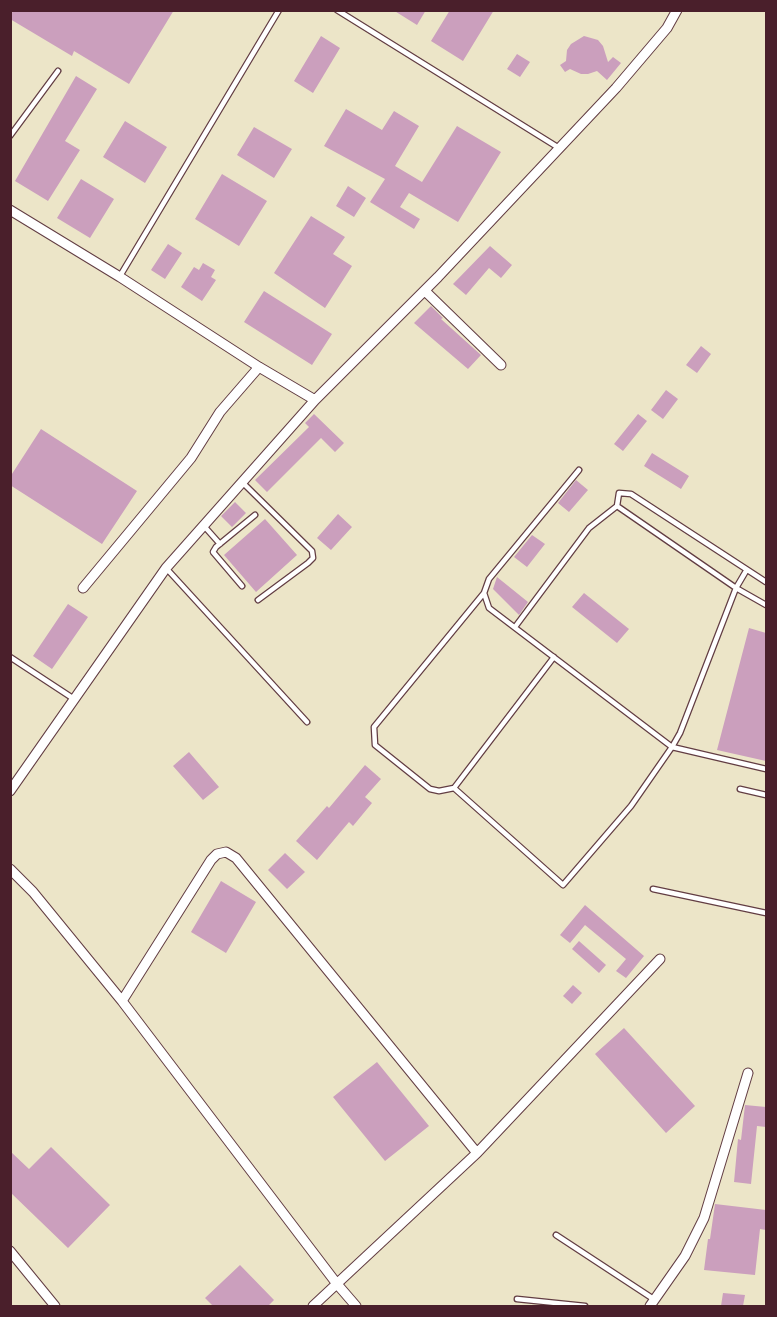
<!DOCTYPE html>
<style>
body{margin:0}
#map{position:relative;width:777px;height:1317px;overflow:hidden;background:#ece5c8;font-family:"Architects Daughter",sans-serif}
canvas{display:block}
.frame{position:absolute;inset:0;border:12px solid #4a1f2b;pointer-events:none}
</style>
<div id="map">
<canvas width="777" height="1317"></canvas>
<div class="frame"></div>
</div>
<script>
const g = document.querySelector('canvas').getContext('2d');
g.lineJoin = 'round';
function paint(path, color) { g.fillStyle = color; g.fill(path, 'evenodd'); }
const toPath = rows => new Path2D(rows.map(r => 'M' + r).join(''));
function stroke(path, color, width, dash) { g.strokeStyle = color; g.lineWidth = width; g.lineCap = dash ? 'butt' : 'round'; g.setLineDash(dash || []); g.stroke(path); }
paint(toPath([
 [13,10,174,10,129,84,74,51,72,56,10,19],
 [393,10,426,10,417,25],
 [450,10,494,10,463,61,431,41],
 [321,36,340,48,313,93,294,81],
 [584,36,598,40,603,46,608,62,613,57,621,63,607,80,597,71,588,74,581,74,570,69,565,72,560,65,566,61,567,50,571,44],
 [517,54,530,62,520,77,507,69],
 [76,76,97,89,65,141,80,150,48,201,15,181],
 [346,109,382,130,394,111,419,126,395,166,422,182,457,126,501,152,458,222,409,193,400,207,420,219,414,229,370,202,385,179,324,146],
 [125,121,167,147,145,183,103,157],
 [254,127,292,149,274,178,237,155],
 [222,174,267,201,239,246,195,219],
 [81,179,114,199,90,238,57,218],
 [348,186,366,198,354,217,336,206],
 [311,216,345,237,333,254,352,266,325,308,274,273],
 [168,244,182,253,165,279,151,270],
 [490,246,512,265,501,278,489,268,466,295,453,284],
 [203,263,215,270,211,277,216,280,202,301,181,287,194,267,199,270],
 [264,291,332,334,312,365,244,322],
 [431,306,443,318,441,319,481,355,468,369,414,323],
 [701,346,711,354,697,373,686,365],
 [666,390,678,399,663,419,651,410],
 [314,414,344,443,335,452,321,438,267,492,255,480,309,427,305,423],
 [638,414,647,421,623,451,614,444],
 [41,429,137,491,102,544,10,485,10,477],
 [652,453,689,476,681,489,644,466],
 [576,480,588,490,569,512,558,503],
 [235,502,246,513,232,527,221,516],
 [338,514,352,527,331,550,317,538],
 [265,519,297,555,256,592,224,555],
 [532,535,545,544,527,567,514,557],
 [497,577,528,602,519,615,493,589],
 [584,593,629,629,617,643,572,607],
 [68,604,88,617,52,669,33,656],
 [749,628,766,633,766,761,717,750],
 [189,752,219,787,203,800,173,766],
 [365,765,381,779,365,797,372,803,353,826,349,822,317,860,296,841,327,806,329,808],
 [285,853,305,872,287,889,268,870],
 [221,881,256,902,226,953,191,932],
 [585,905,644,956,626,978,616,971,626,959,585,925,570,943,560,935],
 [579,941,606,965,599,973,572,949],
 [573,985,582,993,572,1004,563,996],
 [624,1028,695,1106,666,1133,595,1054],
 [377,1062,429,1126,385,1161,333,1097],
 [745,1105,766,1107,766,1127,757,1126,751,1184,734,1182,738,1139,741,1140],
 [51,1147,110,1205,68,1248,10,1192,10,1151,29,1169],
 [715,1204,766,1210,766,1230,760,1229,755,1275,704,1270,708,1239,710,1239],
 [240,1265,274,1300,268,1306,213,1306,205,1298],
 [723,1293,745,1295,743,1306,721,1306]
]), '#cb9fbd');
const service = toPath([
 [337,10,559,148],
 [10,136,58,71],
 [120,276,279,10],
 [579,470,489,579,484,593,489,608,672,747,766,769],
 [242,482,312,551,313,558,308,563,258,600],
 [617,506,736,588,766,605],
 [204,526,220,544],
 [166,568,307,722],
 [242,586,213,552,216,547,255,515],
 [515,627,589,528,617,506,619,493,631,494,766,582],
 [10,657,74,699],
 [554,657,454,788,563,885,631,806,672,747,680,733,736,588,746,571],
 [454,788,439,791,430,789,375,745,374,727,484,593],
 [740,789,766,795],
 [653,889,766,913],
 [556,1235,655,1300],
 [517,1299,585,1306]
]);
const minor = toPath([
 [10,210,120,277,259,367,315,400],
 [425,291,501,365],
 [83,588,191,458,220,412,259,367],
 [10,791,166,568,315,400,438,277,616,88,667,28,677,10],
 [10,869,33,892,122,1001,337,1284,356,1306],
 [122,1001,211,860,217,854,226,852,236,858,477,1153],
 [10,1251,55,1306],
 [313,1306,477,1153,660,959],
 [650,1306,685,1256,704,1218,748,1073]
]);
stroke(service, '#623d43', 7);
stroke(minor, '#623d43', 11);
stroke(service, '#fff', 4.5);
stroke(minor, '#fff', 9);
</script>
